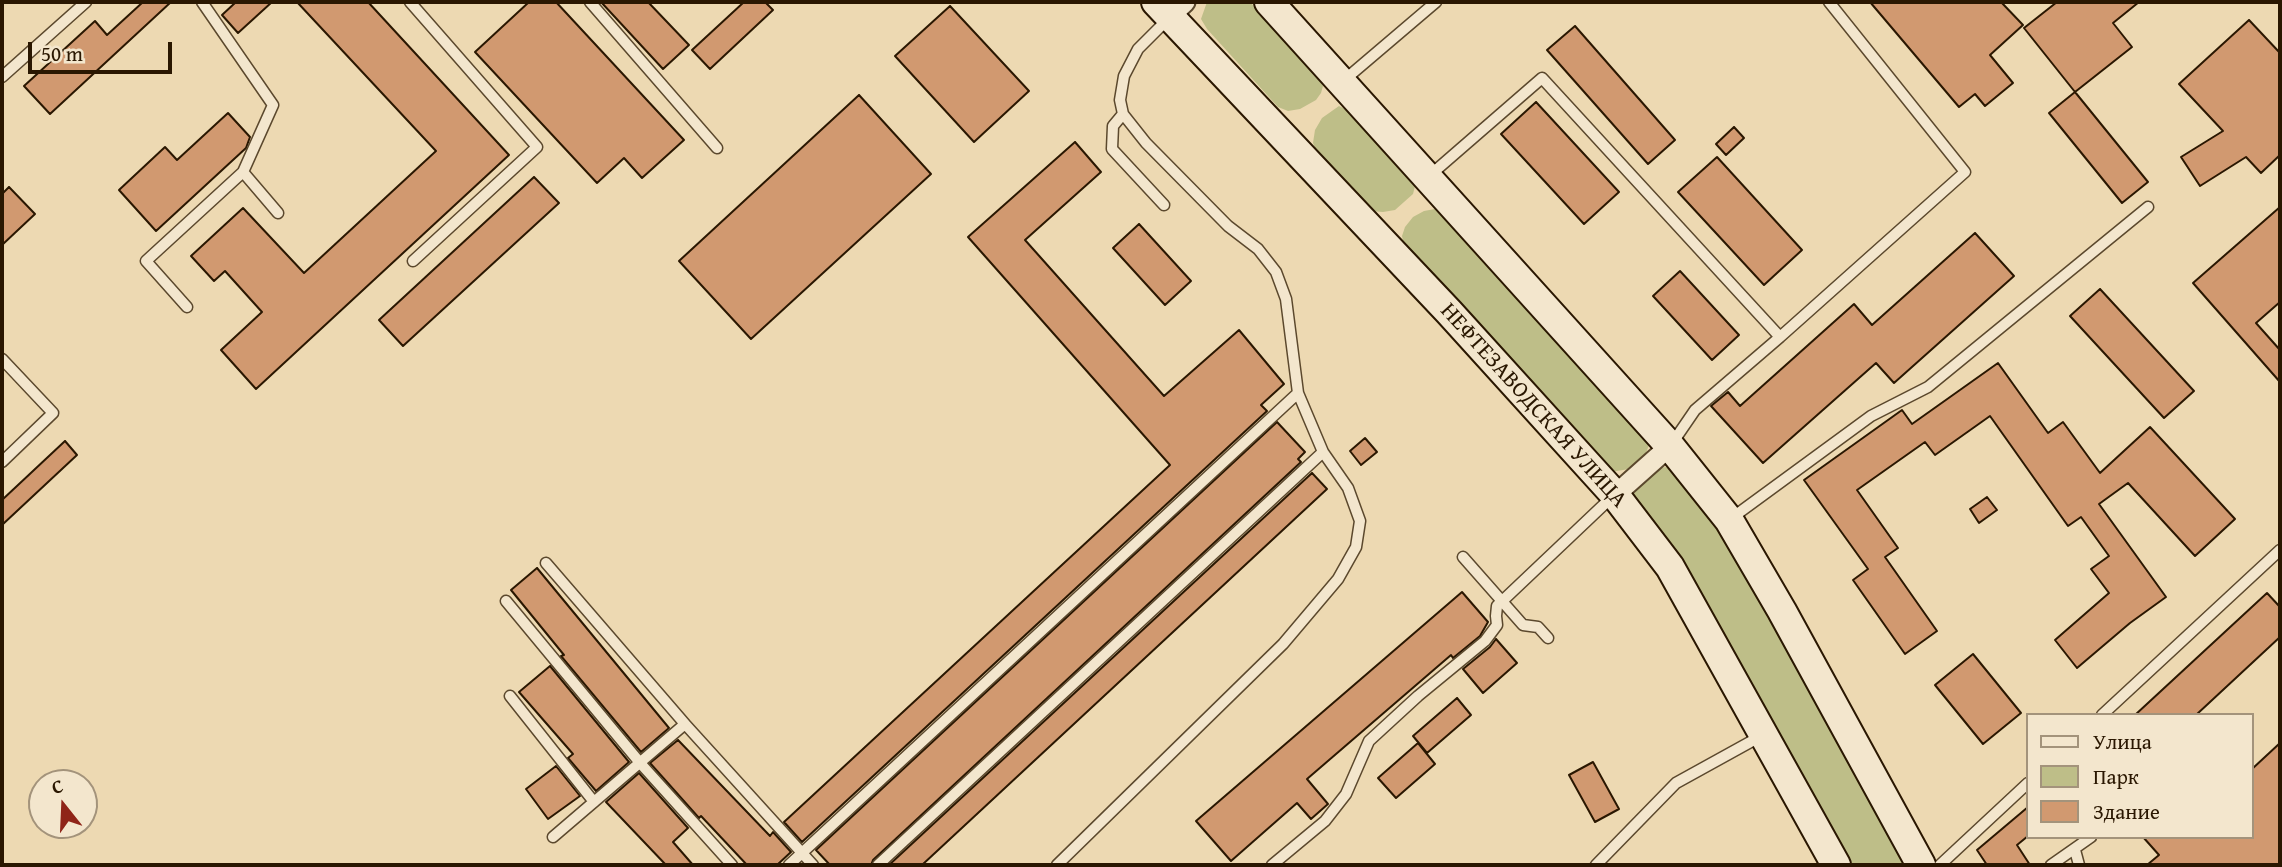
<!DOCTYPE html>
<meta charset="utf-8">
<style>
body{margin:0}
#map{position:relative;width:2282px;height:867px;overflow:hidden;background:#edd9b2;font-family:"Gentium Book Plus",serif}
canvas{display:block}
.frame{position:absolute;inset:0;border:4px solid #2a1701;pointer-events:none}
.legend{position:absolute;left:2026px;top:713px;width:228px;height:126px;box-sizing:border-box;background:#f3e6cd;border:2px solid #a3937b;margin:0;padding:9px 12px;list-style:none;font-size:21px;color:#2a1701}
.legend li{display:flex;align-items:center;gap:14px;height:35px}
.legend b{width:35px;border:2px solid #a3937b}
.north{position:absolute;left:28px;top:769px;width:70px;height:70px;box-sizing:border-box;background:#f3e6cd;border:2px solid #a3937b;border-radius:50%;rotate:342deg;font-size:19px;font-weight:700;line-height:28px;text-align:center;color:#2a1701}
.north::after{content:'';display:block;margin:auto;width:24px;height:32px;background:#8f2418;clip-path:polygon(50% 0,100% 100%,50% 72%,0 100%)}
.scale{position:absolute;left:28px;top:42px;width:144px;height:32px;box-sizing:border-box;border:4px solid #2a1701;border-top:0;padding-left:9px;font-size:21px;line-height:24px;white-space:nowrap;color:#2a1701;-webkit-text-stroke:5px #f3e6cd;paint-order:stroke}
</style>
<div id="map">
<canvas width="2282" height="867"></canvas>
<div class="frame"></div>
<ul class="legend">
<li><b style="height:9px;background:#f3e6cd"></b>Улица</li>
<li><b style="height:19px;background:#bebe88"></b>Парк</li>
<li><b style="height:19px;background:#d19970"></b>Здание</li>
</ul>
<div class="north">С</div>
<div class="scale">50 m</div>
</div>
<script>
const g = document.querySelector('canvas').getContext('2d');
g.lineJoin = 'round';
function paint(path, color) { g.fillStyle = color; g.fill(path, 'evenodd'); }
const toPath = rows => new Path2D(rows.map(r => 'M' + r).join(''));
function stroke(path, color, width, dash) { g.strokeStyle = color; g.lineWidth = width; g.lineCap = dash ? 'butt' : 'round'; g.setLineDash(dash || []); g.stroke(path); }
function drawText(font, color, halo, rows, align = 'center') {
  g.font = font + ' "Gentium Book Plus",serif'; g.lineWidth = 5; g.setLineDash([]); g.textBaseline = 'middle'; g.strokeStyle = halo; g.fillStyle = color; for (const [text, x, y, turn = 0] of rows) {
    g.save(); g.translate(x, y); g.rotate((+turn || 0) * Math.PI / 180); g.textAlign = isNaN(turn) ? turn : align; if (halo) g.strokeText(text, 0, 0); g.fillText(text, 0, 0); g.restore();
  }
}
paint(toPath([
 [1207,2,1250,2,1319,76,1323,86,1321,93,1316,100,1300,109,1288,111,1278,107,1207,29,1201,19],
 [1339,106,1347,110,1412,178,1415,186,1413,194,1395,210,1383,212,1371,211,1317,153,1313,143,1315,130,1322,118],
 [1435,209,1446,216,1648,438,1649,445,1646,453,1629,469,1611,472,1404,246,1402,236,1405,227,1413,217,1424,211],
 [1667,467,1677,473,1720,529,1906,865,1849,865,1633,496,1638,483,1658,468]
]), '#bebe88');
const building = toPath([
 [143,2,171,2,50,114,24,86,95,21,107,35,143,2],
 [236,2,272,2,238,33,222,15,236,2],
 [297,2,368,2,509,155,256,389,221,350,262,312,225,271,214,281,191,256,243,208,304,273,436,151,297,2],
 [529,2,556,2,684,140,642,178,624,158,597,183,475,52,529,2],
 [601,2,648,2,689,45,663,69,601,2],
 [744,2,765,2,773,10,710,69,692,50,744,2],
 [1870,2,2001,2,2023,25,1990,55,2013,83,1985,106,1975,94,1959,107,1870,2],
 [2057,2,2139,2,2113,23,2132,47,2075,92,2024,28,2057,2],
 [950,6,1029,91,974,142,895,56,950,6],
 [2249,20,2280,53,2280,155,2261,173,2246,157,2200,186,2181,157,2223,131,2179,84,2249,20],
 [1575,26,1675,140,1648,164,1547,50,1575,26],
 [2075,92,2148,182,2122,203,2049,113,2075,92],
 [859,95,931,174,751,339,679,261,859,95],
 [1536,102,1619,192,1584,224,1501,134,1536,102],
 [228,113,250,137,246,148,156,231,119,190,165,147,177,160,228,113],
 [1734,127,1744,138,1726,155,1716,144,1734,127],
 [1075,142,1101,172,1025,240,1164,396,1239,330,1284,384,1261,405,1267,411,802,842,784,822,1170,465,968,237,1075,142],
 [1717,157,1802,250,1764,285,1678,192,1717,157],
 [534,177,559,203,403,346,379,320,534,177],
 [9,187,35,214,2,245,2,194,9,187],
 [2280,207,2280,302,2256,323,2280,350,2280,382,2193,283,2280,207],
 [1139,224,1191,281,1165,305,1113,248,1139,224],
 [1975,233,2014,276,1894,383,1876,363,1763,463,1711,406,1728,392,1740,406,1854,304,1872,325,1975,233],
 [1680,271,1739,335,1712,360,1653,296,1680,271],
 [2100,289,2194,391,2164,418,2070,316,2100,289],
 [1998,363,2048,433,2063,422,2100,473,2150,427,2235,519,2195,556,2128,483,2099,504,2166,597,2130,623,2077,668,2055,640,2109,593,2091,569,2109,556,2081,517,2068,526,1990,416,1935,455,1925,442,1857,490,1898,548,1885,557,1937,631,1905,654,1853,580,1868,569,1804,480,1902,410,1912,424,1998,363],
 [1277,422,1305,452,1298,459,1301,462,873,860,871,865,830,865,816,850,1277,422],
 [1365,438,1377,452,1361,465,1350,451,1365,438],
 [65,441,77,455,2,525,2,500,65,441],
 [1312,473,1327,489,922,865,889,865,1312,473],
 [1987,497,1997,510,1979,523,1970,509,1987,497],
 [537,568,669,728,641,752,561,656,564,655,511,590,537,568],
 [1462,592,1488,622,1480,636,1453,658,1451,655,1307,779,1328,804,1311,819,1297,803,1231,861,1196,821,1462,592],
 [2267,593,2280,607,2280,637,2196,715,2135,715,2267,593],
 [1496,639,1517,663,1483,693,1463,669,1490,647,1496,639],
 [1973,654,2021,713,1983,744,1935,685,1973,654],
 [550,666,629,762,596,791,568,758,573,754,519,692,550,666],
 [1457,698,1471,715,1427,753,1413,736,1457,698],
 [678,740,770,836,773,832,791,852,777,865,747,865,701,816,699,818,650,763,678,740],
 [1418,743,1435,764,1396,798,1378,778,1418,743],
 [2280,743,2280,865,2147,865,2159,855,2143,837,2252,837,2252,769,2280,743],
 [1593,762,1619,809,1595,822,1569,775,1593,762],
 [556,766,580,796,548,819,526,789,556,766],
 [639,773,688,828,673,842,693,865,666,865,606,802,639,773],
 [2028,807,2028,836,2017,845,2030,865,1987,865,1977,850,2028,807]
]);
paint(building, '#d19970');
stroke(building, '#2a1701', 2);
const lane = toPath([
 [202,2,273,105,243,172,278,213],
 [410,2,537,147,413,261],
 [590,2,717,148],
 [2,77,86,2],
 [1342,82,1436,2],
 [1123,114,1113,126,1112,149,1164,205],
 [1428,177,1542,78,1780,337,1965,172,1829,2],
 [187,307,146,261,243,172],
 [2,359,53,413,2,462],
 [1671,445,1695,410,1780,337],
 [1729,520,1871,416,1928,387,2148,207],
 [1463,557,1523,625,1538,627,1548,638],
 [546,563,685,724,813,865],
 [506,601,641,764,732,865],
 [510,696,594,802],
 [2102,715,2280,550],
 [553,837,685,724],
 [2075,850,2079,865],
 [789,865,1298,393],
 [878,865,1323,452],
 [1057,865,1283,644,1338,579,1356,547,1360,521,1348,488,1323,452,1298,393,1286,299,1276,272,1258,249,1228,226,1146,143,1123,114,1120,100,1124,76,1138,49,1169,18],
 [1272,865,1325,821,1346,794,1369,741,1418,696,1485,641,1497,625,1496,616,1497,606,1613,496],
 [1596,865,1676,783,1763,735],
 [1940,865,2028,783],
 [2051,865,2091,837]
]);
const street = toPath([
 [1169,17,1185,2],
 [1615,495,1670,446]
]);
const secondary = toPath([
 [1156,2,1449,312,1615,495,1670,567,1836,865],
 [1269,2,1670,446,1729,520,1782,611,1921,865]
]);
stroke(lane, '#5b482d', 13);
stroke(street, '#5b482d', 23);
stroke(secondary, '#2a1701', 32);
stroke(lane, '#f3e6cd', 10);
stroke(street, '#f3e6cd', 19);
stroke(secondary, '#f3e6cd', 28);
drawText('23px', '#2a1701', '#f3e6cd', [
 ["НЕФТЕЗАВОДСКАЯ УЛИЦА",1533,406,48]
]);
</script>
